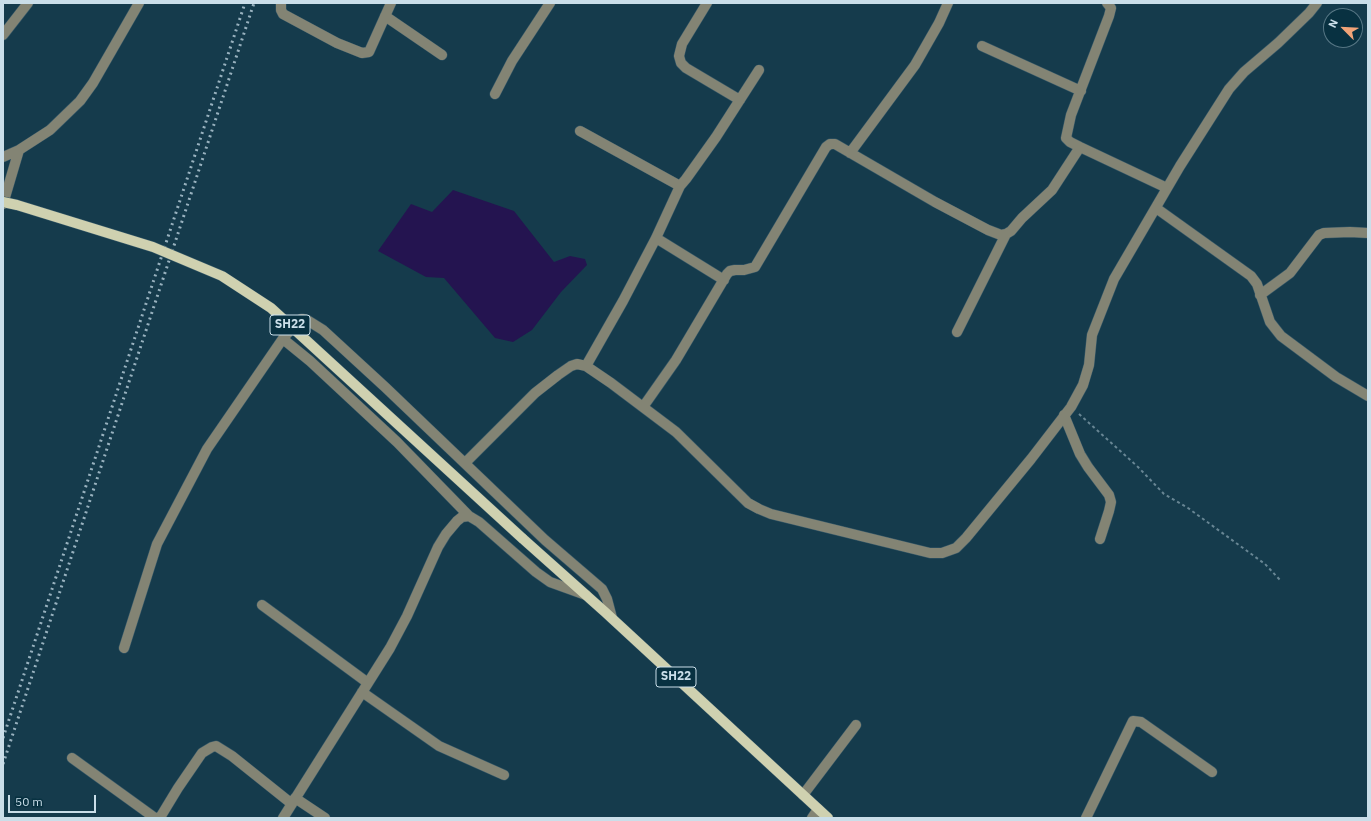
<!DOCTYPE html>
<style>
body{margin:0}
#map{position:relative;width:1371px;height:821px;overflow:hidden;background:#153b4c;font-family:"IBM Plex Sans",sans-serif}
canvas{display:block}
.frame{position:absolute;inset:0;border:4px solid #cadee9;pointer-events:none}
.north{position:absolute;left:1323px;top:8px;width:40px;height:40px;box-sizing:border-box;background:#083141;border:1px solid #567684;border-radius:50%;rotate:294deg;font-size:11px;font-weight:700;line-height:16px;text-align:center;color:#cadee9}
.north::after{content:'';display:block;margin:auto;width:14px;height:18px;background:#f0a378;clip-path:polygon(50% 0,100% 100%,50% 72%,0 100%)}
.scale{position:absolute;left:8px;top:795px;width:88px;height:18px;box-sizing:border-box;border:2px solid #cadee9;border-top:0;padding-left:5px;font-size:12px;line-height:14px;white-space:nowrap;color:#cadee9;-webkit-text-stroke:3px #083141;paint-order:stroke}
</style>
<div id="map">
<canvas width="1371" height="821"></canvas>
<div class="frame"></div>
<div class="north">N</div>
<div class="scale">50 m</div>
</div>
<script>
const g = document.querySelector('canvas').getContext('2d');
g.lineJoin = 'round';
function paint(path, color) { g.fillStyle = color; g.fill(path, 'evenodd'); }
const toPath = rows => new Path2D(rows.map(r => 'M' + r).join(''));
function stroke(path, color, width, dash) { g.strokeStyle = color; g.lineWidth = width; g.lineCap = dash ? 'butt' : 'round'; g.setLineDash(dash || []); g.stroke(path); }
function drawText(font, color, halo, rows, align = 'center') {
  g.font = font + ' "IBM Plex Sans",sans-serif'; g.lineWidth = 3; g.setLineDash([]); g.textBaseline = 'middle'; g.strokeStyle = halo; g.fillStyle = color; for (const [text, x, y, turn = 0] of rows) {
    g.save(); g.translate(x, y); g.rotate((+turn || 0) * Math.PI / 180); g.textAlign = isNaN(turn) ? turn : align; if (halo) g.strokeText(text, 0, 0); g.fillText(text, 0, 0); g.restore();
  }
}
paint(toPath([
 [453,190,514,211,554,262,570,256,585,259,587,265,561,292,532,330,513,342,495,338,444,278,426,277,378,251,411,204,432,212]
]), '#241450');
const minor = toPath([
 [281,3,281,10,283,14,337,43,362,53,369,52,391,3],
 [707,3,682,44,679,56,681,63,686,68,740,100],
 [1107,3,1111,8,1109,16,1071,115,1066,138,1070,142,1080,147,1167,188],
 [385,16,442,55],
 [3,35,28,3],
 [982,46,1081,91],
 [495,94,512,61,550,3],
 [580,131,680,186],
 [850,153,915,65,939,23,948,3],
 [3,157,19,150,50,130,80,101,93,83,139,3],
 [3,204,19,150],
 [1156,208,1251,276,1257,284,1270,322,1281,336,1336,377,1368,396],
 [656,238,724,280],
 [1260,295,1290,273,1319,235,1324,233,1350,232,1368,233],
 [957,332,1006,234],
 [283,339,310,361,397,442,469,516],
 [586,366,623,301,656,238,680,186,686,179,716,137,759,70],
 [643,407,676,360,727,274,730,271,735,270,744,270,755,267,826,147,830,144,835,144,935,202,988,230,1001,235,1006,234,1011,231,1022,218,1052,190,1080,147],
 [1064,415,1080,454,1088,467,1109,495,1111,502,1109,511,1100,539],
 [465,463,535,393,558,375,571,366,577,364,586,366,611,383,676,432,748,503,759,509,771,514,930,553,942,553,956,548,966,538,1031,459,1071,407,1083,385,1089,365,1092,335,1114,279,1180,166,1229,89,1244,72,1278,43,1309,13,1317,3],
 [262,605,368,683],
 [124,648,157,544,207,449,284,337,301,319,303,319,307,320,323,330,385,387,545,540,602,589,607,599,612,618],
 [362,692,439,746,504,775],
 [72,758,155,818],
 [803,795,856,725],
 [295,798,325,818],
 [158,818,161,816,178,788,202,753,212,747,216,746,232,756,292,804],
 [283,818,390,648,407,616,438,547,446,534,457,521,462,517,469,516,479,522,536,572,550,582,586,595],
 [812,818,818,809],
 [1086,818,1133,721,1141,722,1212,772]
]);
const major = toPath([
 [522,538,605,612,828,818]
]);
stroke(minor, '#365868', 11);
stroke(major, '#365868', 11);
stroke(toPath([
 [1079,414,1138,467,1164,494,1188,508,1265,564,1281,581]
]), '#688694', 2, [3, 3]);
stroke(minor, '#838474', 10);
stroke(major, '#cfd1b0', 10);
stroke(toPath([
 [3,738,245,3],
 [3,764,254,3]
]), '#99b2bf', 3, [2, 4]);
const majorBridge = toPath([
 [3,202,17,205,153,247,222,276,271,308,522,538]
]);
stroke(majorBridge, '#365868', 11, []);
stroke(majorBridge, '#cfd1b0', 10);
for (const [x, y, w] of [
 [290,325,40],
 [676,677,40]
]) { const box = new Path2D(); box.roundRect(x - w / 2, y - 10, w, 20, 3); g.fillStyle = '#083141'; g.fill(box); stroke(box, '#cadee9', 1); }
drawText('bold 12px', '#cadee9', null, [
 ["SH22",290,325],
 ["SH22",676,677]
]);
</script>
